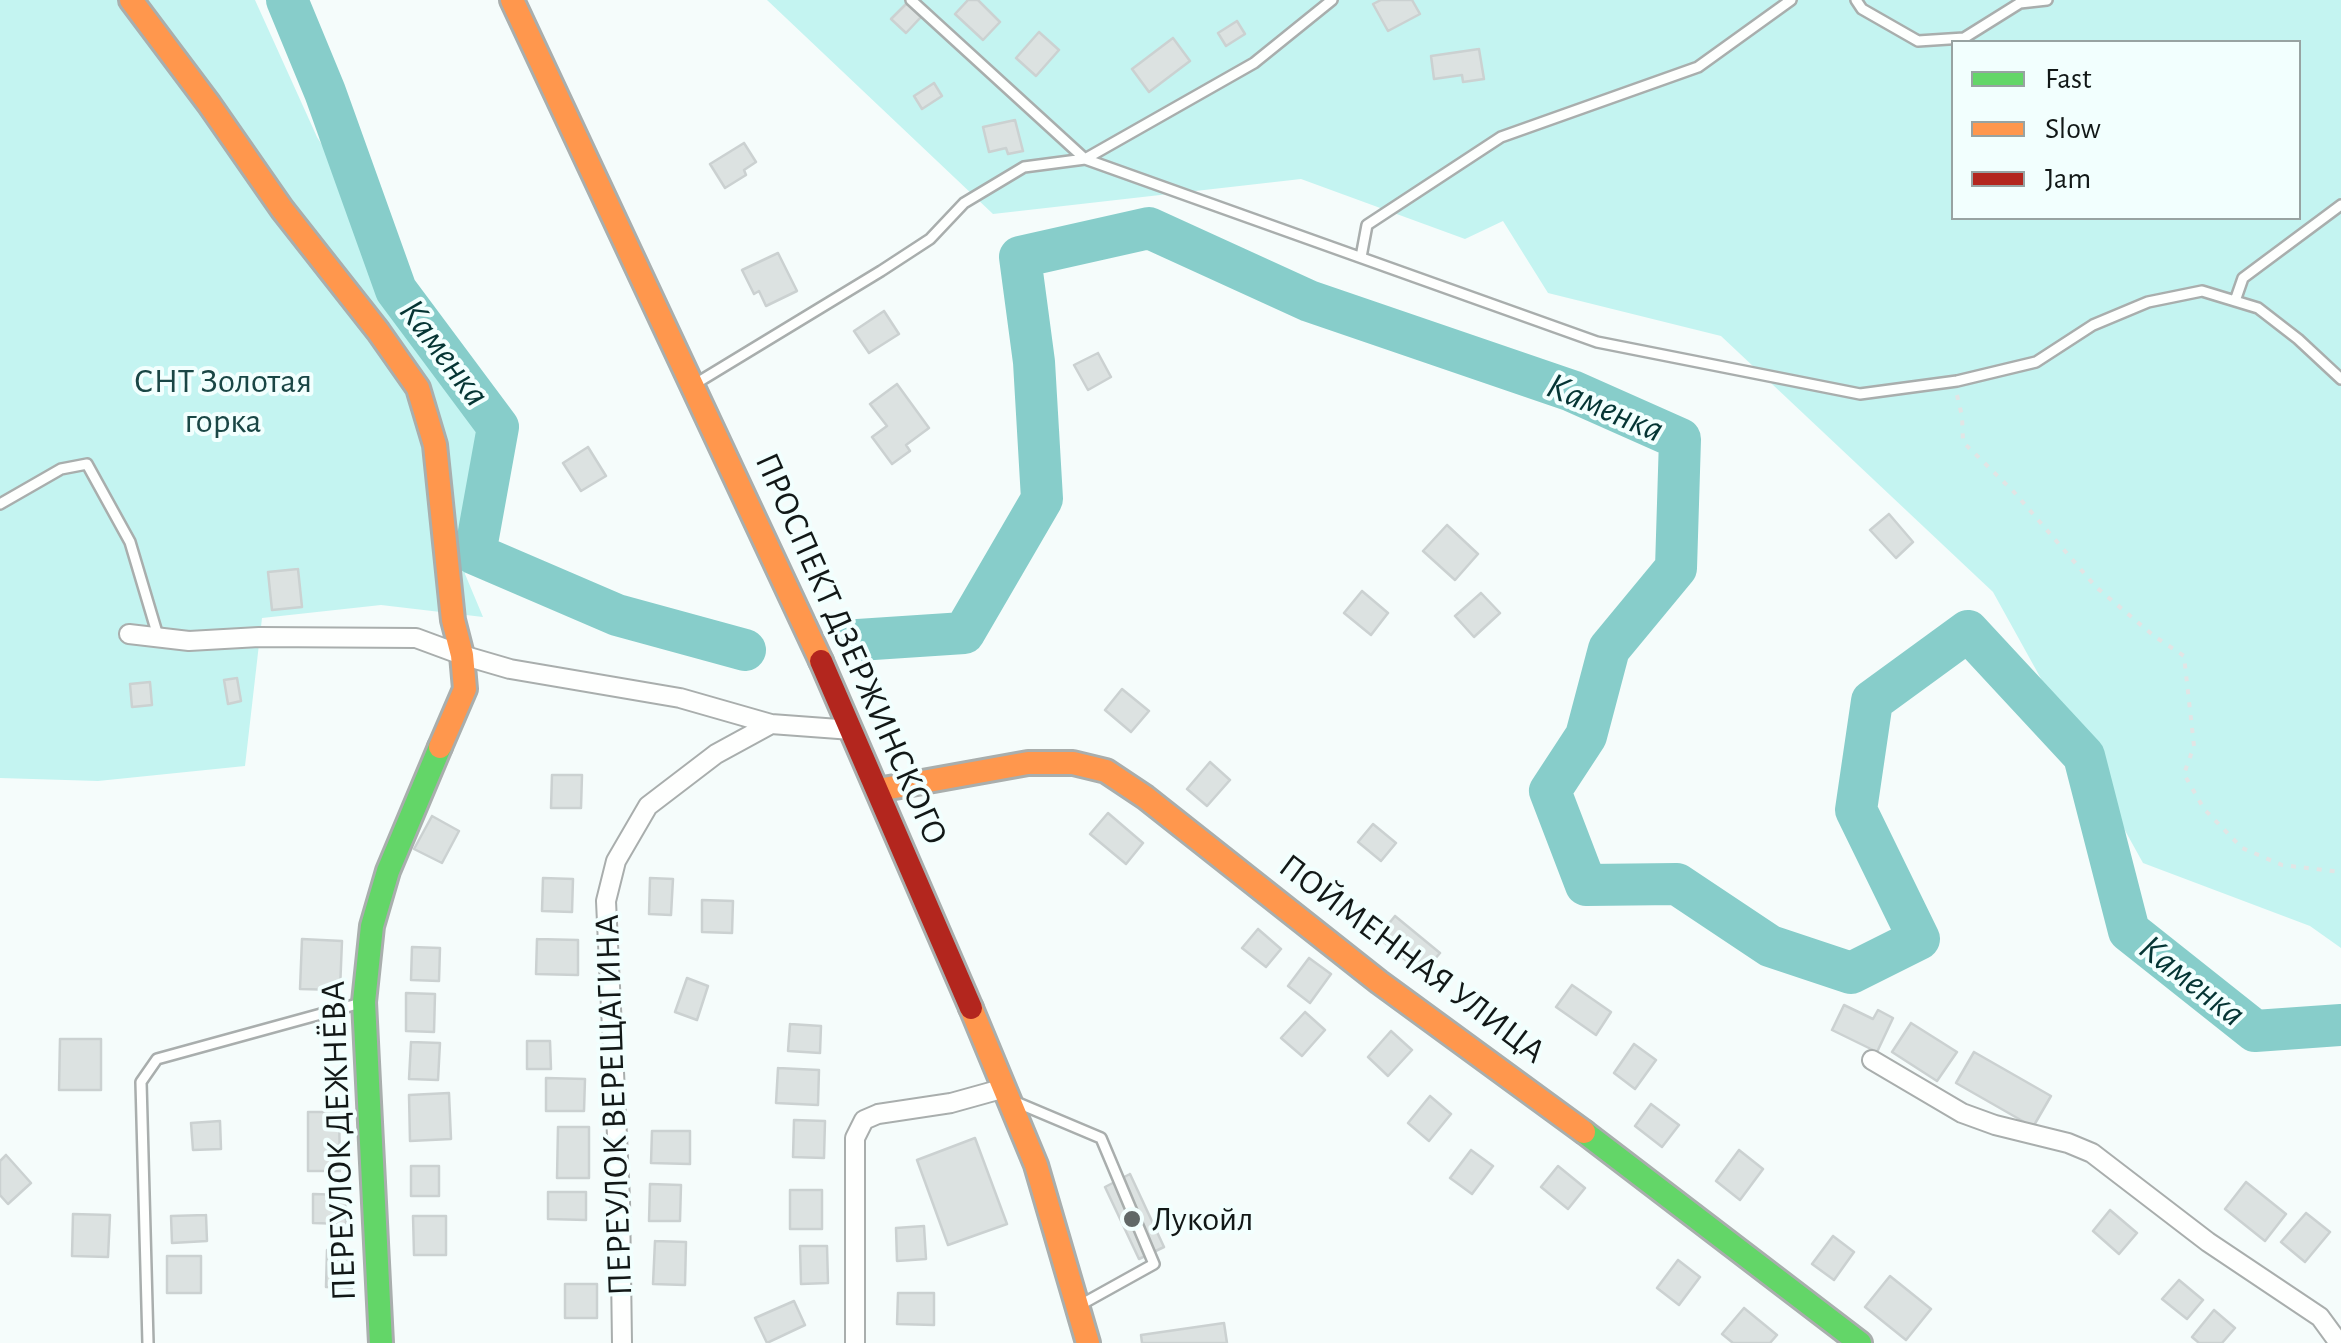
<!DOCTYPE html>
<meta charset="utf-8">
<style>
body{margin:0}
#map{position:relative;width:2341px;height:1343px;overflow:hidden;background:#f5fcfb;font-family:"Alegreya Sans",sans-serif}
canvas{display:block}
.legend{position:absolute;left:1951px;top:40px;width:350px;height:180px;box-sizing:border-box;background:#f2fffe;border:2px solid #98a3a2;margin:0;padding:12px 18px;list-style:none;font-size:30px;color:#121817}
.legend li{display:flex;align-items:center;gap:20px;height:50px}
.legend b{width:50px;border:2px solid #98a3a2}
</style>
<div id="map">
<canvas width="2341" height="1343"></canvas>
<ul class="legend">
<li><b style="height:12px;background:#63d668"></b>Fast</li>
<li><b style="height:12px;background:#ff974d"></b>Slow</li>
<li><b style="height:12px;background:#b3261e"></b>Jam</li>
</ul>
</div>
<script>
const g = document.querySelector('canvas').getContext('2d');
g.lineJoin = 'round';
function paint(path, color) { g.fillStyle = color; g.fill(path, 'evenodd'); }
const toPath = rows => new Path2D(rows.map(r => 'M' + r).join(''));
function stroke(path, color, width, dash) { g.strokeStyle = color; g.lineWidth = width; g.lineCap = dash ? 'butt' : 'round'; g.setLineDash(dash || []); g.stroke(path); }
function drawText(font, color, halo, rows, align = 'center') {
  g.font = font + ' "Alegreya Sans",sans-serif'; g.lineWidth = 8; g.setLineDash([]); g.textBaseline = 'middle'; g.strokeStyle = halo; g.fillStyle = color; for (const [text, x, y, turn = 0] of rows) {
    g.save(); g.translate(x, y); g.rotate((+turn || 0) * Math.PI / 180); g.textAlign = isNaN(turn) ? turn : align; if (halo) g.strokeText(text, 0, 0); g.fillText(text, 0, 0); g.restore();
  }
}
paint(toPath([
 [0,0,255,0,317,137,504,432,465,574,483,617,381,605,262,618,245,766,98,781,0,778],
 [767,0,2341,0,2341,948,2310,926,2143,863,1993,592,1721,336,1548,293,1503,221,1465,239,1301,179,993,214],
 [1954,42,2298,42,2298,218,1954,218]
]), '#c4f4f1');
stroke(toPath([
 [287,0,325,92,396,290,498,427,475,554,617,615,745,650],
 [858,640,964,633,1042,499,1034,362,1020,257,1149,228,1309,301,1572,391,1680,439,1676,568,1609,649,1586,736,1550,791,1586,885,1677,884,1770,946,1851,973,1919,939,1856,810,1872,701,1968,631,2084,756,2129,931,2255,1031,2341,1025]
]), '#87cdca', 42);
const building = toPath([
 [968,0,978,0,1000,22,983,40,955,14,968,0],
 [1381,0,1412,0,1420,14,1388,31,1373,4,1381,0],
 [907,3,921,17,906,33,891,19,907,3],
 [1237,21,1245,34,1226,46,1218,33,1237,21],
 [1039,32,1059,50,1036,76,1016,58,1039,32],
 [1173,38,1190,61,1149,92,1132,69,1173,38],
 [1479,49,1484,79,1463,82,1462,75,1434,79,1431,56,1479,49],
 [934,83,942,96,922,109,914,96,934,83],
 [1015,120,1023,151,1008,154,1006,148,989,152,983,127,1015,120],
 [744,143,756,162,744,170,746,175,725,188,710,164,744,143],
 [778,253,797,291,766,306,759,291,754,294,742,270,778,253],
 [884,311,899,334,869,353,854,331,884,311],
 [1098,353,1111,377,1088,390,1074,365,1098,353],
 [897,384,929,428,906,445,910,451,892,464,872,437,887,426,870,404,897,384],
 [588,447,606,476,581,491,563,463,588,447],
 [1889,514,1913,542,1896,558,1870,530,1889,514],
 [1447,525,1478,554,1455,580,1423,551,1447,525],
 [298,569,302,607,272,610,268,572,298,569],
 [1362,591,1388,613,1371,635,1344,613,1362,591],
 [1481,593,1500,613,1474,637,1455,616,1481,593],
 [237,678,241,701,228,704,224,680,237,678],
 [150,682,152,705,132,707,130,684,150,682],
 [1122,689,1149,711,1131,732,1105,710,1122,689],
 [1210,762,1230,780,1207,806,1187,789,1210,762],
 [552,775,582,775,581,808,551,808,552,775],
 [1108,813,1143,843,1126,864,1090,834,1108,813],
 [432,816,459,831,442,863,414,849,432,816],
 [1373,824,1396,843,1381,861,1358,842,1373,824],
 [543,878,573,879,572,912,542,911,543,878],
 [650,878,673,879,671,915,649,914,650,878],
 [702,900,733,901,732,933,702,932,702,900],
 [1395,916,1440,953,1422,974,1378,937,1395,916],
 [1258,929,1281,949,1266,967,1242,948,1258,929],
 [302,939,342,941,340,990,300,989,302,939],
 [537,939,578,940,578,975,536,974,537,939],
 [412,947,440,948,439,981,411,980,412,947],
 [1309,958,1331,974,1310,1003,1288,986,1309,958],
 [687,978,708,986,697,1020,675,1012,687,978],
 [1572,985,1611,1012,1596,1035,1556,1007,1572,985],
 [406,993,435,994,434,1032,406,1031,406,993],
 [1844,1005,1873,1019,1878,1010,1893,1018,1877,1052,1832,1030,1844,1005],
 [1305,1012,1325,1030,1302,1056,1281,1038,1305,1012],
 [1911,1023,1957,1052,1937,1081,1892,1052,1911,1023],
 [790,1024,821,1026,820,1053,788,1051,790,1024],
 [1391,1031,1412,1050,1388,1076,1368,1057,1391,1031],
 [60,1039,101,1039,101,1090,59,1090,60,1039],
 [527,1041,550,1041,551,1069,527,1069,527,1041],
 [411,1042,440,1043,438,1080,409,1079,411,1042],
 [1634,1044,1656,1060,1635,1089,1614,1073,1634,1044],
 [1974,1052,2051,1096,2033,1127,1956,1083,1974,1052],
 [778,1068,819,1070,818,1105,776,1103,778,1068],
 [546,1078,585,1079,584,1111,546,1111,546,1078],
 [449,1093,451,1139,410,1141,409,1095,449,1093],
 [1430,1096,1451,1114,1429,1141,1408,1123,1430,1096],
 [1651,1104,1679,1125,1662,1147,1635,1126,1651,1104],
 [308,1112,339,1112,340,1171,308,1171,308,1112],
 [794,1120,825,1121,824,1158,793,1157,794,1120],
 [220,1121,221,1149,193,1150,191,1123,220,1121],
 [558,1127,589,1127,589,1178,557,1178,558,1127],
 [652,1131,690,1131,690,1164,651,1163,652,1131],
 [975,1138,1007,1224,948,1245,917,1160,975,1138],
 [1471,1150,1493,1166,1472,1194,1450,1178,1471,1150],
 [1739,1150,1763,1169,1740,1200,1716,1181,1739,1150],
 [6,1155,31,1183,8,1204,0,1195,0,1161,6,1155],
 [411,1166,439,1166,439,1196,411,1196,411,1166],
 [1558,1166,1585,1188,1568,1209,1541,1187,1558,1166],
 [1130,1174,1164,1247,1139,1259,1105,1187,1130,1174],
 [2246,1182,2286,1214,2265,1241,2225,1209,2246,1182],
 [650,1184,681,1185,680,1221,649,1221,650,1184],
 [790,1190,822,1190,822,1229,790,1229,790,1190],
 [548,1192,586,1192,586,1220,548,1219,548,1192],
 [313,1194,346,1195,346,1224,313,1223,313,1194],
 [2110,1210,2137,1233,2119,1254,2093,1231,2110,1210],
 [2306,1213,2330,1232,2305,1262,2281,1242,2306,1213],
 [73,1214,110,1215,108,1257,72,1256,73,1214],
 [206,1215,207,1241,172,1243,171,1216,206,1215],
 [413,1216,446,1216,446,1255,414,1255,413,1216],
 [924,1226,926,1259,897,1261,896,1228,924,1226],
 [1833,1236,1854,1252,1834,1280,1812,1264,1833,1236],
 [655,1241,686,1242,685,1285,653,1284,655,1241],
 [800,1246,827,1246,828,1283,801,1284,800,1246],
 [327,1250,353,1251,352,1288,326,1287,327,1250],
 [167,1256,201,1256,201,1293,167,1293,167,1256],
 [1678,1260,1700,1277,1679,1305,1657,1288,1678,1260],
 [1890,1276,1931,1309,1906,1340,1865,1307,1890,1276],
 [2179,1280,2203,1300,2187,1319,2162,1299,2179,1280],
 [565,1284,597,1284,597,1318,565,1318,565,1284],
 [898,1293,934,1293,934,1325,897,1324,898,1293],
 [794,1301,805,1325,767,1343,755,1318,794,1301],
 [1744,1308,1777,1335,1770,1343,1733,1343,1722,1334,1744,1308],
 [2214,1310,2235,1328,2222,1343,2199,1343,2192,1337,2214,1310],
 [1224,1323,1227,1343,1142,1343,1141,1335,1224,1323]
]);
paint(building, '#dce2e1');
stroke(building, '#cbd1d1', 2.5);
const lane = toPath([
 [911,0,1085,159,1597,342,1860,394,1957,381,2036,362,2093,325,2148,302,2202,291,2258,308,2298,339,2341,379],
 [1856,0,1862,9,1918,41,1964,38,2020,3,2047,0],
 [1361,257,1367,225,1501,137,1698,67,1791,0],
 [2235,301,2243,278,2341,205],
 [695,384,881,271,930,239,964,203,1024,167,1085,159,1254,63,1332,0],
 [0,504,61,469,87,464,130,542,158,636],
 [1018,1103,1101,1138,1154,1264,1082,1304],
 [148,1343,141,1082,157,1059,361,1003]
]);
const street = toPath([
 [129,634,189,641,259,637,416,638,462,655,510,669,680,698,771,724],
 [1872,1060,1962,1113,1995,1125,2068,1143,2092,1153,2208,1242,2320,1317,2339,1343],
 [622,1343,620,1200,606,901,616,861,648,806,716,754,771,724,852,730],
 [855,1343,855,1138,864,1120,878,1114,951,1103,1005,1088]
]);
const fast = toPath([
 [1584,1132,1860,1343],
 [381,1343,364,1002,372,926,388,871,440,747]
]);
const slow = toPath([
 [131,0,209,104,282,209,378,331,418,388,435,445,453,620,462,655,465,689,440,747],
 [512,0,821,661],
 [878,790,1028,763,1073,763,1106,771,1145,797,1379,982,1584,1132],
 [971,1008,1036,1165,1088,1343]
]);
const jam = toPath([
 [821,661,971,1008]
]);
stroke(lane, '#a9aead', 14);
stroke(street, '#a9aead', 22);
stroke(fast, '#a9aead', 28);
stroke(slow, '#a9aead', 28);
stroke(jam, '#a9aead', 28);
stroke(toPath([
 [1957,395,1962,416,1963,442,2014,492,2096,587,2154,636,2184,656,2194,746,2184,774,2204,809,2242,848,2282,865,2341,872]
]), '#e2e5e5', 4, [5, 8]);
stroke(lane, '#fefffe', 9);
stroke(street, '#fefffe', 18);
stroke(fast, '#63d668', 22);
stroke(slow, '#ff974d', 22);
stroke(jam, '#b3261e', 22);
for (const [x, y, r, color] of [
 [1132,1219,10,"#616867"]
]) { const dot = new Path2D(); dot.arc(x, y, r, 0, 2 * Math.PI); g.fillStyle = color; g.fill(dot); stroke(dot, '#f2fffe', 4); }
drawText('35px', '#1a4645', '#f2fffe', [
 ["СНТ Золотая",223,381],
 ["горка",223,421]
]);
drawText('35px', '#121817', '#f2fffe', [
 ["ПРОСПЕКТ ДЗЕРЖИНСКОГО",851,649,66],
 ["ПОЙМЕННАЯ УЛИЦА",1412,959,37],
 ["ПЕРЕУЛОК ВЕРЕЩАГИНА",614,1105,-92],
 ["ПЕРЕУЛОК ДЕЖНЁВА",339,1141,-92]
]);
drawText('35px', '#121817', '#f2fffe', [
 ["Лукойл",1152,1219]
], 'left');
drawText('italic 38px', '#053534', '#f2fffe', [
 ["Каменка",444,353,53],
 ["Каменка",1605,408,23],
 ["Каменка",2192,981,38]
]);
</script>
